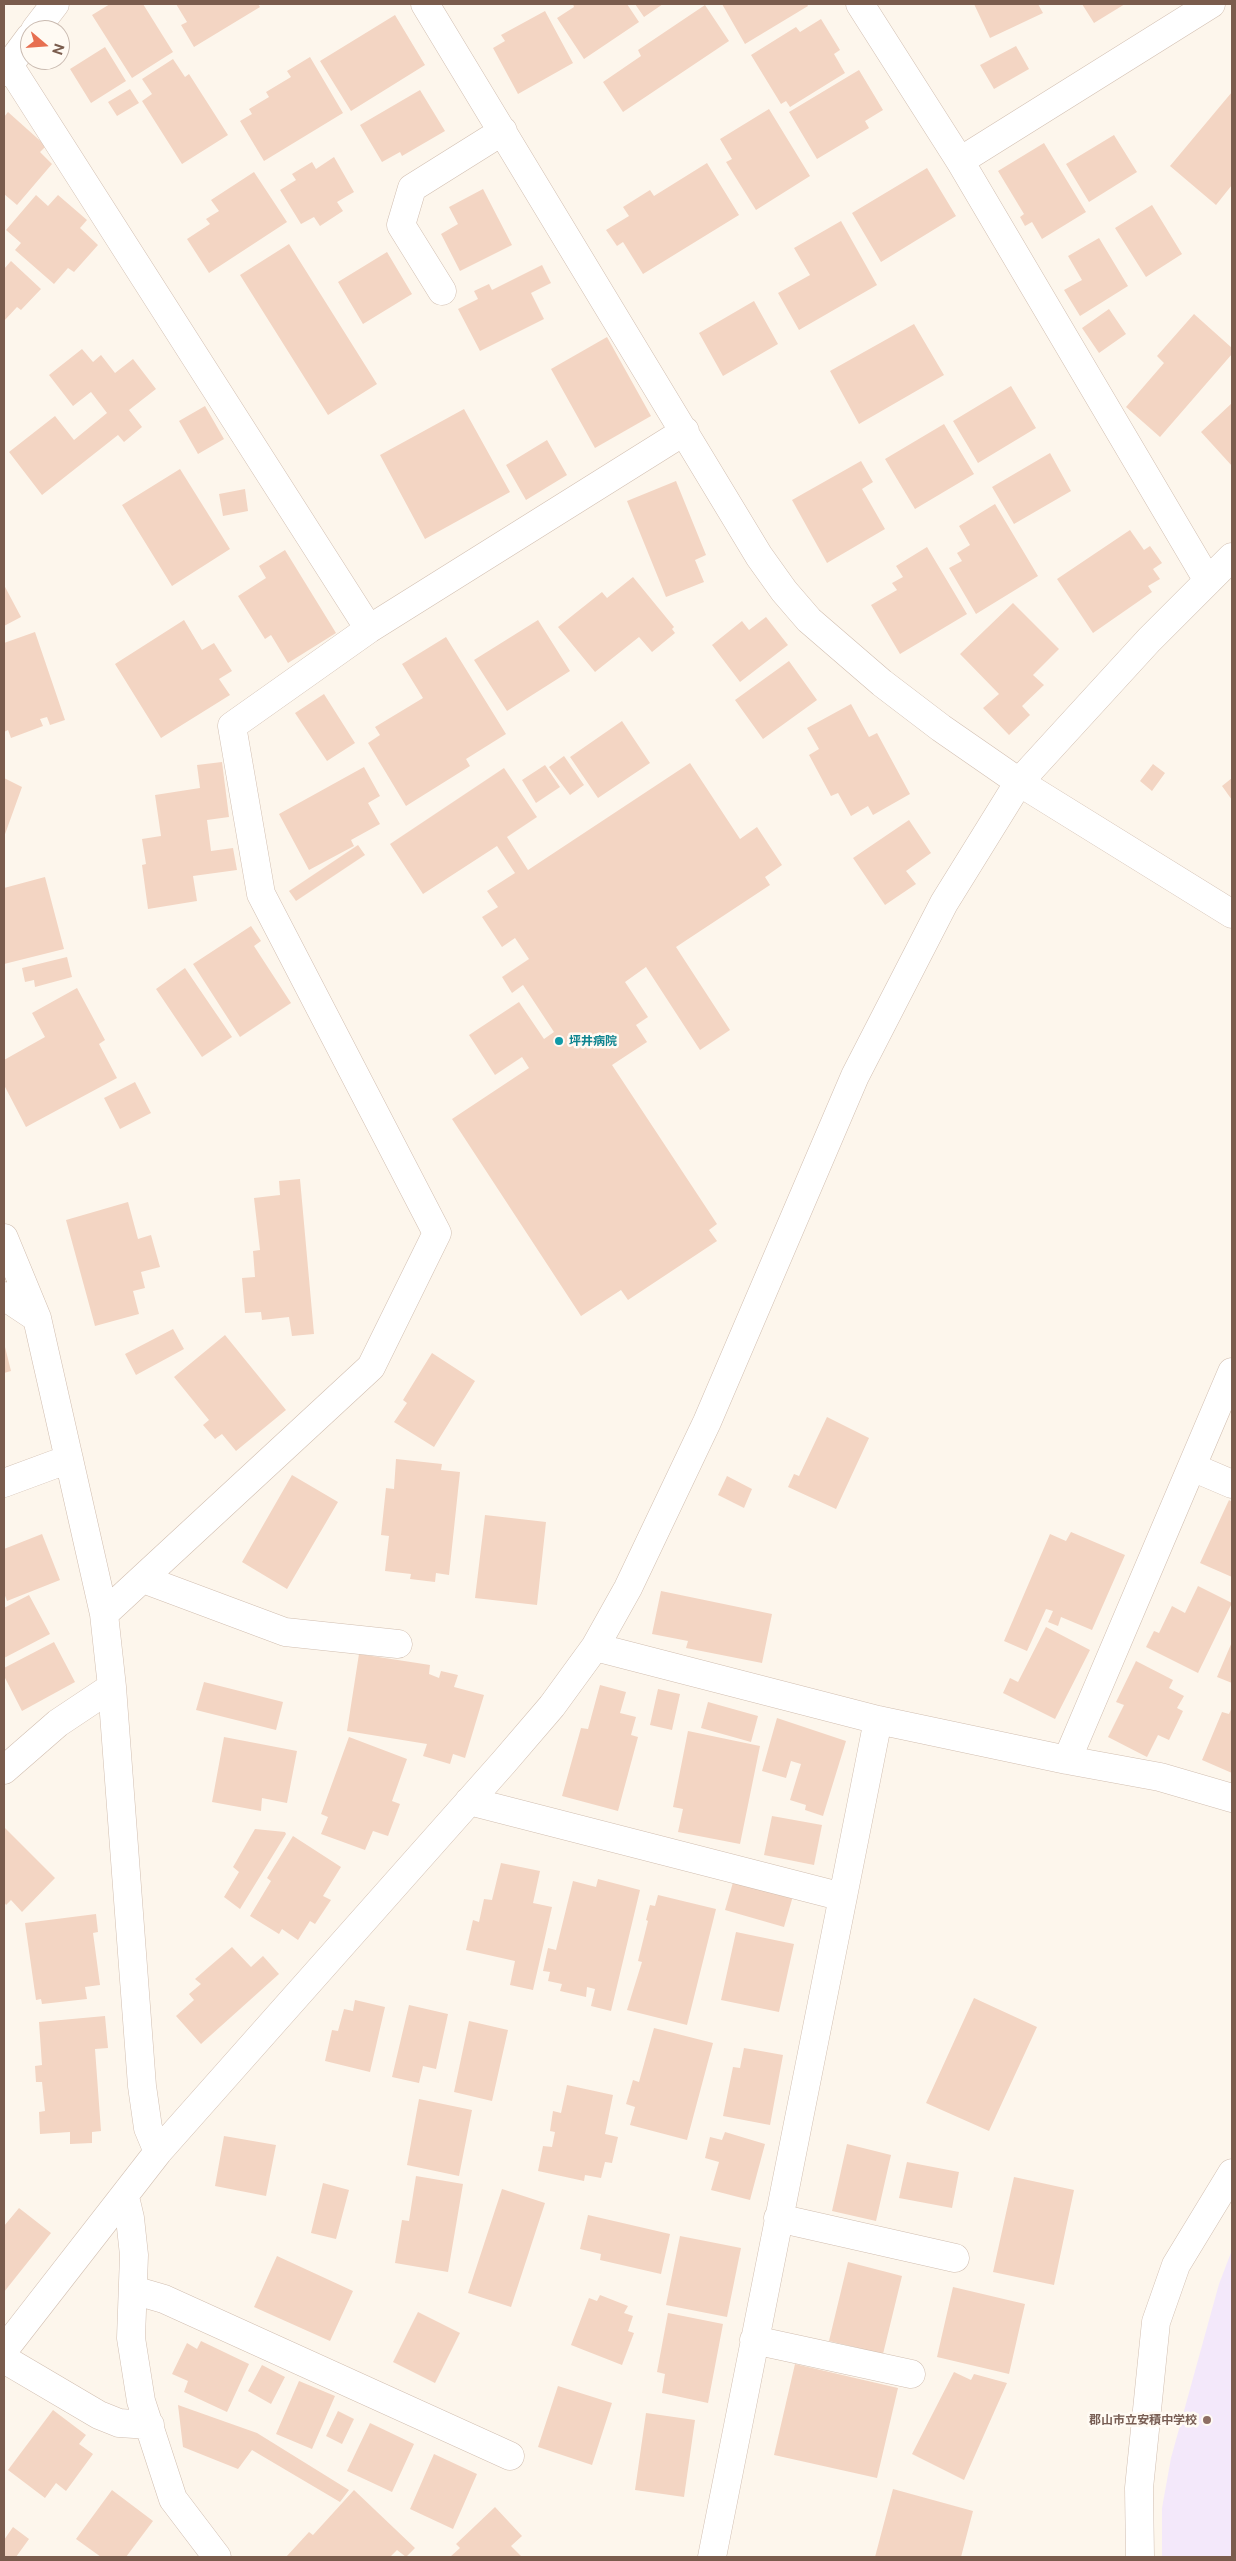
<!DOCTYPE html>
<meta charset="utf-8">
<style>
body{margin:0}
#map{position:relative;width:1236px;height:2561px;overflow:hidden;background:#fdf6ec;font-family:"Public Sans",sans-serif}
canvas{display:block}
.frame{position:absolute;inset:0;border:5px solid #7a5c4d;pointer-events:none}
.north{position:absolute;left:20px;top:20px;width:50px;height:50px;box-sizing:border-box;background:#fffaf3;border:1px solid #cabbb1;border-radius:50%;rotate:108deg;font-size:14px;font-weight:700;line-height:20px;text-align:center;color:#7a5c4d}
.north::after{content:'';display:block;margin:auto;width:18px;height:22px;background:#e76f51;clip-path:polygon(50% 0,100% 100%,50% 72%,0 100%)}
</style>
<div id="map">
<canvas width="1236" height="2561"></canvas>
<div class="frame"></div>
<div class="north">N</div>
</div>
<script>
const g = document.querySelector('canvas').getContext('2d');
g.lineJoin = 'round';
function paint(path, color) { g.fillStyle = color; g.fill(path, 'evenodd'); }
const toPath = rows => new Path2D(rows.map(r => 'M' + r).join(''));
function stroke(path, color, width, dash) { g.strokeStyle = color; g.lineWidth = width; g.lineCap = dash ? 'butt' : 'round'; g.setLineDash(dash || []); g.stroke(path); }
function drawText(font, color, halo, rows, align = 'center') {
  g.font = font + ' "Public Sans","Noto Sans JP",sans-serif'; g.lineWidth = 5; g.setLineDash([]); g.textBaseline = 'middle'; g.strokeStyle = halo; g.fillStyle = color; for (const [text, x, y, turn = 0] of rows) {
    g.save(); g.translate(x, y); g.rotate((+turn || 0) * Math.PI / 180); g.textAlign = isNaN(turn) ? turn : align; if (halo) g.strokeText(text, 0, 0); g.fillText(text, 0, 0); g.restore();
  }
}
paint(toPath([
 [1232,2250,1232,2557,1162,2557,1162,2508,1171,2458,1219,2284]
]), '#f3e8fa');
paint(toPath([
 [110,4,143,4,173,52,132,78,92,15],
 [176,4,258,4,260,7,194,47,181,25,187,22],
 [573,4,627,4,639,22,584,59,557,18,574,7],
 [635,4,663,4,644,17],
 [722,4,807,4,808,6,745,44],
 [974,4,1038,4,1043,13,990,38],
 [1082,4,1125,4,1094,23],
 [705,5,729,41,623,112,603,82,641,56,638,50],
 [545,11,573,63,518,94,493,48,505,41,501,35],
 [395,15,425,65,351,111,320,61],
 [821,19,840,50,834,54,845,73,790,107,786,101,781,104,751,55,796,27,800,32],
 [1016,46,1029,69,994,89,980,65],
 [105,47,126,81,91,103,70,69],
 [310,57,343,113,264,161,240,121,252,114,249,109,269,97,266,92,291,77,287,71],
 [173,59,185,77,189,74,228,135,182,164,142,101,152,94,142,79],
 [859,70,883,110,865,121,869,128,817,159,789,112],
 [130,89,139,103,117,116,108,102],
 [420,90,445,131,402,156,400,152,382,162,360,125],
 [1232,92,1232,185,1216,205,1170,166],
 [769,109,810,176,756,210,726,162,732,159,720,139],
 [8,112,46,146,40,152,52,164,17,205,4,194,4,117],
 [1114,135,1137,172,1089,202,1066,164],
 [1044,143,1086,212,1042,239,1032,222,1025,226,1020,217,1024,214,998,171],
 [334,157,354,192,337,202,343,211,320,226,314,217,301,224,280,190,296,180,292,174,312,162,316,169],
 [707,163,739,215,643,274,623,242,617,246,606,230,629,216,623,207,650,190,654,196],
 [927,168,956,216,881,262,852,213],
 [254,172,287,222,209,273,187,239,210,224,206,219,219,211,211,200],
 [483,189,512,245,460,271,441,234,458,224,449,207],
 [36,195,48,206,58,195,87,220,80,228,98,245,74,272,68,268,54,284,15,250,21,243,6,230],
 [1152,205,1182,254,1146,277,1115,228],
 [841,221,877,285,799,330,778,293,810,275,794,248],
 [1099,238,1128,286,1080,316,1064,290,1082,280,1068,256],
 [289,244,377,384,328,415,240,275],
 [387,252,412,294,363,324,338,282],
 [11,261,41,289,21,310,17,307,4,321,4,269],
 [542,265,551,283,531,293,544,319,480,351,458,309,478,299,474,291,489,284,492,290],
 [754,301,778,344,723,376,699,333],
 [1109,309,1126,334,1099,353,1082,328],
 [1194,314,1232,348,1232,354,1160,437,1126,407,1164,363,1157,356],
 [914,324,944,375,859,424,830,371],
 [607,337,651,416,595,448,551,369],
 [82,349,93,362,101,355,115,373,133,359,156,389,129,410,142,427,124,442,118,435,42,495,9,452,55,416,74,440,107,413,91,392,73,406,49,375],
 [1011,386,1036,428,978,463,953,421],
 [1232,403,1232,466,1201,432],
 [205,406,224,439,198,454,179,421],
 [464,409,510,492,425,539,380,455],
 [944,424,974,474,915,509,885,459],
 [547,440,567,475,526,500,506,465],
 [1050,453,1071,491,1014,524,992,487],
 [861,461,873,482,862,489,885,529,827,563,792,500],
 [180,469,230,549,172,586,122,505],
 [676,481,706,555,695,560,704,582,666,597,627,501],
 [245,489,248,511,223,516,219,494],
 [995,504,1038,576,976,614,949,568,962,561,957,553,970,545,959,526],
 [1130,530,1144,550,1150,546,1162,563,1153,569,1160,579,1148,586,1152,592,1093,633,1057,579],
 [927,547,967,614,900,654,871,605,897,590,892,583,903,577,896,566],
 [285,550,336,633,288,663,271,635,265,639,238,596,266,578,259,566],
 [633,577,674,627,672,629,675,633,652,652,639,637,595,672,558,627,602,592,607,598],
 [4,585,21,617,4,626],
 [1013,603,1059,649,1033,675,1044,685,1022,706,1030,715,1009,735,983,708,999,694,960,654],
 [766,617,788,645,740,682,712,645,742,621,749,630],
 [184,620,202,650,214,643,232,671,219,679,230,695,161,738,115,664],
 [538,620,570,671,507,711,474,660],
 [35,632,65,720,50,725,47,717,40,719,43,726,11,738,8,730,4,732,4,643],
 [446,637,506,734,466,759,470,766,406,806,368,743,380,735,375,727,423,698,402,664],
 [789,661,817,700,763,739,735,700],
 [324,694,355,743,327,761,295,713],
 [851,704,869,737,877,733,910,794,873,815,868,806,851,816,838,793,831,796,809,755,819,749,807,728],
 [622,721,650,763,598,798,570,757],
 [564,756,584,785,570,795,549,767],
 [222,762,229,817,207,820,211,851,233,848,237,870,193,876,197,901,148,909,142,865,146,864,142,839,161,836,155,795,200,788,197,765],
 [690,763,740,839,757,827,782,865,765,877,770,885,676,947,730,1030,700,1050,646,967,625,982,648,1017,636,1025,647,1042,612,1065,717,1224,709,1230,717,1241,628,1300,621,1290,581,1316,452,1119,529,1068,522,1057,495,1075,469,1035,519,1002,544,1039,554,1032,523,985,512,993,502,977,529,959,515,938,502,947,482,917,498,907,487,891,515,873,497,846,423,894,390,844,504,768,537,817,507,837,528,870],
 [1153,764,1165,773,1152,791,1140,781],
 [545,765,560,787,536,803,522,780],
 [364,767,380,796,368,803,380,824,351,840,354,846,309,870,279,814],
 [4,778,22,787,4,837],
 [1232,778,1232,800,1222,786],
 [909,820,931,853,906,871,916,884,885,905,853,858],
 [358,845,365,855,296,901,289,891],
 [45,877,64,949,4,964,4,888],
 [251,926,261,941,254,946,291,1003,240,1037,193,964],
 [67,957,72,977,35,987,34,980,25,982,22,968],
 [185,968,232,1037,202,1057,156,989],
 [77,988,105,1040,99,1044,117,1078,26,1127,4,1085,4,1060,45,1037,32,1013],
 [135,1082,151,1113,120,1129,104,1098],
 [300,1179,314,1334,292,1336,289,1317,262,1320,261,1312,245,1313,242,1278,255,1277,253,1251,260,1250,254,1198,280,1195,279,1181],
 [128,1202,138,1239,151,1235,160,1267,141,1272,145,1288,133,1291,139,1314,95,1326,66,1220],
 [173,1329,184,1349,136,1375,125,1354],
 [225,1335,286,1410,236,1451,222,1434,215,1439,203,1425,209,1420,174,1377],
 [4,1343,11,1371,4,1373],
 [432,1353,475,1381,434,1447,394,1422,407,1403,403,1400],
 [827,1417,869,1438,836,1509,788,1487,794,1474,799,1476],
 [396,1459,442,1464,441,1470,460,1472,449,1575,436,1573,435,1582,410,1579,411,1574,385,1571,389,1536,381,1535,386,1488,394,1489],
 [292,1475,338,1502,287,1589,242,1562],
 [727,1476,752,1489,744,1508,718,1495],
 [1229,1500,1232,1502,1232,1577,1200,1563],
 [485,1515,546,1522,537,1605,475,1598],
 [1071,1532,1125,1555,1092,1630,1061,1617,1058,1626,1048,1622,1053,1611,1046,1609,1027,1651,1004,1641,1050,1534,1066,1541],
 [42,1534,60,1580,7,1601,4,1593,4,1549],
 [1198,1586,1232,1603,1198,1673,1146,1647,1154,1631,1159,1633,1172,1606,1185,1613],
 [661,1591,772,1614,762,1663,686,1648,688,1641,652,1634],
 [29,1595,50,1634,4,1658,4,1608],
 [1046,1627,1090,1650,1055,1719,1003,1693,1010,1678,1018,1682],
 [54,1642,75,1682,22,1711,4,1676,4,1668],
 [1232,1642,1232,1683,1217,1677],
 [359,1654,430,1665,429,1674,439,1678,441,1671,458,1675,454,1687,484,1695,465,1758,453,1754,450,1764,423,1756,427,1744,347,1731],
 [1136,1661,1173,1680,1169,1688,1184,1696,1177,1708,1183,1711,1169,1740,1158,1735,1147,1757,1108,1737,1124,1705,1116,1702],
 [204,1682,283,1702,276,1730,196,1710],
 [600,1685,626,1692,620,1713,636,1717,631,1735,638,1737,618,1811,562,1796,581,1728,588,1729],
 [658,1689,680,1694,672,1730,650,1725],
 [708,1702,758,1716,751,1742,701,1728],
 [1232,1707,1232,1773,1202,1760,1222,1712,1229,1714],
 [777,1718,846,1741,823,1816,805,1810,806,1805,790,1800,801,1764,791,1761,786,1778,762,1771],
 [688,1731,760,1746,740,1844,678,1832,683,1809,673,1807],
 [224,1737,297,1751,287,1803,262,1798,261,1811,212,1802],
 [349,1737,407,1759,392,1801,400,1804,388,1836,373,1831,365,1850,321,1834,328,1817,321,1814],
 [772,1816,822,1825,814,1865,764,1855],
 [4,1827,55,1878,22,1912,11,1900,6,1905,4,1902],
 [255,1829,285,1832,286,1834,240,1909,224,1897,239,1872,233,1867],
 [293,1836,341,1867,323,1896,331,1900,315,1924,310,1921,298,1940,282,1929,279,1934,250,1916,271,1881,267,1878],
 [501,1863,540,1871,533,1903,552,1907,533,1990,510,1985,515,1961,466,1950,473,1920,479,1922,484,1899,492,1900],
 [598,1879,640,1890,611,2011,591,2006,595,1989,587,1987,586,1997,560,1991,562,1984,548,1981,550,1972,543,1971,548,1948,556,1950,573,1881,596,1887],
 [734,1879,793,1896,784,1927,725,1910],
 [658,1895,716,1909,687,2025,627,2010,642,1962,638,1961,648,1921,646,1920,650,1905,655,1906],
 [96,1914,98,1932,93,1933,100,1985,85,1987,87,1999,42,2004,41,1999,36,2000,25,1923],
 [736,1932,794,1944,779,2012,721,2000],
 [232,1947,251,1967,263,1956,279,1974,201,2044,176,2016,194,2000,189,1994,201,1984,195,1979],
 [974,1998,1037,2027,989,2131,926,2103],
 [355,2000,385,2007,370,2072,325,2061,332,2030,338,2031,344,2009,353,2011],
 [409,2005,448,2014,436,2069,423,2066,419,2083,392,2077],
 [105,2016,108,2048,95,2049,101,2131,92,2132,92,2143,70,2144,70,2132,40,2134,39,2112,45,2111,42,2082,36,2082,35,2066,42,2065,39,2022],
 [469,2021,508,2030,492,2101,454,2092],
 [654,2028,713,2043,687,2140,630,2125,635,2107,626,2104,633,2080,639,2082],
 [744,2048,783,2055,770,2125,723,2116,733,2067,740,2068],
 [567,2085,613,2095,605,2134,618,2137,612,2163,605,2162,601,2178,585,2175,584,2181,538,2171,543,2146,552,2147,555,2132,550,2131,553,2111,561,2113],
 [419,2099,472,2110,459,2176,407,2165],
 [725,2132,765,2144,750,2200,711,2190,719,2162,705,2158,710,2137,722,2140],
 [224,2136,276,2145,266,2196,215,2186],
 [847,2144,891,2155,876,2221,832,2211],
 [907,2162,959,2172,952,2208,899,2198],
 [416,2176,463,2184,448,2272,395,2263,402,2220,409,2221],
 [1014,2177,1074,2190,1054,2285,993,2272],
 [323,2183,349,2190,336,2239,311,2233],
 [502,2189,545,2203,511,2307,468,2293],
 [19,2208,51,2233,4,2292,4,2226],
 [588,2215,670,2234,661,2274,600,2260,601,2254,580,2249],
 [680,2236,741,2248,727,2317,666,2305],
 [277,2256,353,2291,330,2341,254,2307],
 [848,2262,902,2276,883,2354,829,2341],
 [953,2287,1025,2304,1009,2374,937,2357],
 [600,2295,628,2306,624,2313,633,2316,628,2331,634,2333,622,2365,571,2345,589,2298,597,2301],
 [418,2312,460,2333,435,2383,393,2362],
 [668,2313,723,2324,708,2403,662,2393,665,2374,657,2372],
 [201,2341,249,2364,227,2412,184,2392,188,2381,172,2374,187,2343,197,2349],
 [795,2364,898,2388,877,2478,774,2455],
 [262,2365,285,2377,271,2404,248,2391],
 [954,2372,971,2380,974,2374,1007,2383,964,2480,912,2454],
 [299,2381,335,2396,312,2449,276,2434],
 [558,2386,612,2403,592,2465,538,2447],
 [178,2405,257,2433,349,2490,340,2502,252,2450,238,2469,183,2447],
 [53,2410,86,2435,79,2444,93,2454,66,2491,56,2483,45,2498,8,2470],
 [338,2411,354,2419,342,2444,326,2436],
 [646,2413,695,2420,684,2497,635,2490],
 [370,2423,414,2444,392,2492,347,2471],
 [434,2454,477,2474,453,2529,410,2509],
 [893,2489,973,2511,961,2557,875,2557],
 [112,2490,153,2521,126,2557,101,2557,76,2539],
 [354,2490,415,2548,406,2557,397,2550,390,2557,286,2557,309,2532,313,2535],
 [495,2507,522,2536,511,2546,522,2557,450,2557,460,2548,456,2544],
 [13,2527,29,2539,16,2557,4,2557,4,2540]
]), '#f3d5c3');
const street = toPath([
 [425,4,759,556,784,591,809,620,882,683,941,728,1019,782,1232,914],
 [860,4,960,161,1208,581],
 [35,30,55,4],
 [9,65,369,629],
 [4,72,30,37],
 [960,161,1211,4],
 [442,291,401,225,412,188,503,131],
 [4,1238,37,1318,104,1614,112,1687,142,2086,148,2128,158,2152],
 [4,1296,37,1318],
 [1192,1467,1232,1484],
 [4,1483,69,1459],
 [143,1579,285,1632,398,1644],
 [104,1614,371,1367,437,1233,261,894,232,726,369,629,685,431],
 [595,1647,878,1720,1067,1760,1160,1777,1232,1798],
 [1067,1760,1232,1372],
 [4,1770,58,1723,112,1687],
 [469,1801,843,1897],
 [125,2197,130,2218,134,2255,131,2338,141,2401,173,2499,217,2557],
 [778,2218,955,2258],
 [133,2290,164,2299,510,2456],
 [754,2340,911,2374],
 [4,2350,158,2152,504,1762,552,1706,595,1647,628,1588,707,1422,855,1076,944,903,1019,782,1149,640,1232,557],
 [4,2359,99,2415,119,2423,150,2425],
 [712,2557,878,1720],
 [1140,2557,1139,2488,1156,2322,1176,2265,1232,2173]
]);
stroke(street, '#d1beb0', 29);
stroke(street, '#fff', 28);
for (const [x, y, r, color] of [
 [559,1041,5,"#0f9aa8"],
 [1207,2420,5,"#8d6e63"]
]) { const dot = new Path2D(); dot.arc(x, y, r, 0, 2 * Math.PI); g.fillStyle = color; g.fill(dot); stroke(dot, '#fffaf3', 2); }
drawText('bold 12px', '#0d838f', '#fffaf3', [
 ["坪井病院",569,1041]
], 'left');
drawText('bold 12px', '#785e54', '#fffaf3', [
 ["郡山市立安積中学校",1197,2420]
], 'right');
</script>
